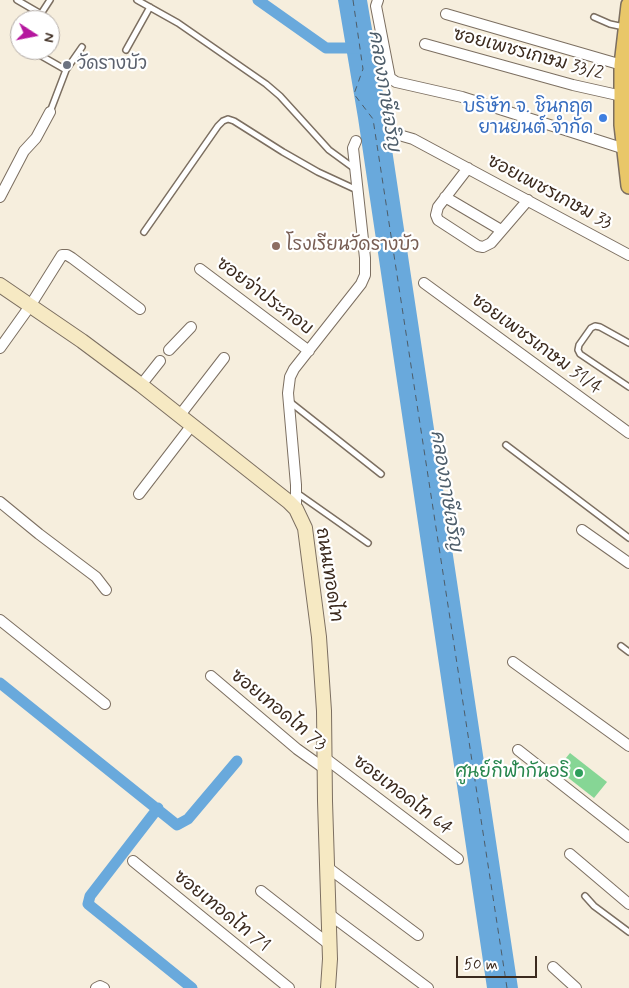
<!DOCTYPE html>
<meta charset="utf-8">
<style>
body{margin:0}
#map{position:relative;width:629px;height:988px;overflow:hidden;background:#f6eedd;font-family:Mynerve,sans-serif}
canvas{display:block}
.north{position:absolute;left:10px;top:10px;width:50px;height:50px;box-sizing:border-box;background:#fff;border:1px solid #b1aaa5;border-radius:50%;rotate:101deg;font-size:14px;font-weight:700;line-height:20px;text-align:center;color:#3b2a1e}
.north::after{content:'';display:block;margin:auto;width:18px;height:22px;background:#b5179e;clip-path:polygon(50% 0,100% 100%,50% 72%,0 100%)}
.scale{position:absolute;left:456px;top:956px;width:81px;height:22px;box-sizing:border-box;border:2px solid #3b2a1e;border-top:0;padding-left:6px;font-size:15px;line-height:18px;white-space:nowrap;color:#3b2a1e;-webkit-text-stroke:4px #fff;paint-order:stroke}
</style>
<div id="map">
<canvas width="629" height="988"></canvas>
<div class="north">N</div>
<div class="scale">50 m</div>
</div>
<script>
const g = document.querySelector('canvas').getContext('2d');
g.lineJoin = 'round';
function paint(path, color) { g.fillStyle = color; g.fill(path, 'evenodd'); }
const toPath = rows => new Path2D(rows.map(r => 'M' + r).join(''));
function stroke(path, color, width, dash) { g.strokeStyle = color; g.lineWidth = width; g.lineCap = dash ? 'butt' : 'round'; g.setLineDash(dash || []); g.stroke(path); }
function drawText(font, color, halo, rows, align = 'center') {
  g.font = font + ' Mynerve,"Playpen Sans Thai",sans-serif'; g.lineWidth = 4.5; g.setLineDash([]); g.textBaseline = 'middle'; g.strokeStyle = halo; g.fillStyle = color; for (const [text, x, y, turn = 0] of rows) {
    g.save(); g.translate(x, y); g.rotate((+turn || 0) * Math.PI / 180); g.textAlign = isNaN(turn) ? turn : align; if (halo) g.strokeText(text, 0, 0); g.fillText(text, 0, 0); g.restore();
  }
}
paint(toPath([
 [570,753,607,782,594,798,557,769]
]), '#86d695');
paint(toPath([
 [338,0,367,0,387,116,518,988,487,988,358,118]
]), '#69a9dc');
stroke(toPath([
 [258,0,326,48,359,48],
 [0,683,177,825,188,819,237,761],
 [158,808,90,896,88,904,192,988]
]), '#69a9dc', 11);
stroke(toPath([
 [353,0,363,69,354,94,373,119,507,988]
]), '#4d5d6a', 1, [6, 5]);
const lane = toPath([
 [17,0,41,14],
 [137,0,178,23,266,84,280,96,329,150,355,169],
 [594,17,610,24,624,27],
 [37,20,50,0],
 [31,50,66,70,50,112],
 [126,50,150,7],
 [66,70,82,47],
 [144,232,218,126,223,121,228,119,234,121,283,152,318,172,357,190],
 [629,343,600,327,595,326,591,328,579,345,578,350,580,354,629,387],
 [290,402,381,474],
 [506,445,629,538],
 [297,493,368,543],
 [621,646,629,652],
 [585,896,594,906,629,932]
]);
const street = toPath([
 [378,0,376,6,390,78,396,82,462,97,625,149],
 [446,14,622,65],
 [425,44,573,85,622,96],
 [399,135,413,139,629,255],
 [468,168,438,207,436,215,438,220,478,246,483,247,491,243,528,200],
 [0,197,24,151,36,138,50,112],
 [445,197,501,230],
 [200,269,309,351],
 [424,283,629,433],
 [0,348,30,306,62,255,67,255,72,258,140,309],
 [169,350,191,327],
 [141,385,160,361],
 [180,415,224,358],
 [139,494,192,425],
 [0,502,39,534,96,577,106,590],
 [296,509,296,485,288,393,290,377,294,369,361,284,365,275,365,258,353,148,356,141],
 [582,530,629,563],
 [0,620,105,704],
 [513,662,629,746],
 [211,676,297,749,325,769],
 [518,750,629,837],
 [325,758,458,859],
 [570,854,629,904],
 [133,861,289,988],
 [327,867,418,935],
 [261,891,330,945],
 [329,914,428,988],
 [553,967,576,988],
 [96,988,100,986,104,988]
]);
const secondary = toPath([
 [0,285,82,341,141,385,289,502,296,509,305,528,319,637,324,711,325,801,330,959,328,988]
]);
const primary = toPath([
 [629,5,622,65,622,125,629,186]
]);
stroke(lane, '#7c6f61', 8);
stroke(street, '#7c6f61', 12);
stroke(secondary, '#7c6f61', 16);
stroke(primary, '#7c6f61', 18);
stroke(lane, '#fff', 5);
stroke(street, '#fff', 10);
stroke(secondary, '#f6e9c3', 14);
stroke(primary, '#e9c769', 15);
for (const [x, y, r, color] of [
 [67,65,5,"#6b7280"],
 [603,118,5,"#3f7fe0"],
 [276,246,5,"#8d6e63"],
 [579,773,5,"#2e9e5b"]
]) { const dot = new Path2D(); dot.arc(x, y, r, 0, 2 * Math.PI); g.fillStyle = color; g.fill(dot); stroke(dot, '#fff', 2); }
drawText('18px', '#3b2a1e', '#fff', [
 ["ซอยเพชรเกษม 33/2",528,55,15],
 ["ซอยเพชรเกษม 33",549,193,28],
 ["ซอยจ่าประกอบ",264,297,37],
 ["ซอยเพชรเกษม 31/4",536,345,36],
 ["ถนนเทอดไท",328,575,81],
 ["ซอยเทอดไท 73",278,711,39],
 ["ซอยเทอดไท 64",402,796,37],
 ["ซอยเทอดไท 71",221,912,39]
]);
drawText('18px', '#5b616d', '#fff', [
 ["วัดรางบัว",77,65]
], 'left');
drawText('18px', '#366cbe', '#fff', [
 ["บริษัท จ. ชินกฤต",593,108],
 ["ยานยนต์ จำกัด",593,129]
], 'right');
drawText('18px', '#785e54', '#fff', [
 ["โรงเรียนวัดรางบัว",286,246]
], 'left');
drawText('18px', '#27864d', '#fff', [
 ["ศูนย์กีฬากันอริ",569,773]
], 'right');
drawText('italic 19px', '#4d5d6a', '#fff', [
 ["คลองภาษีเจริญ",383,91,81],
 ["คลองภาษีเจริญ",445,491,81]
]);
</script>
